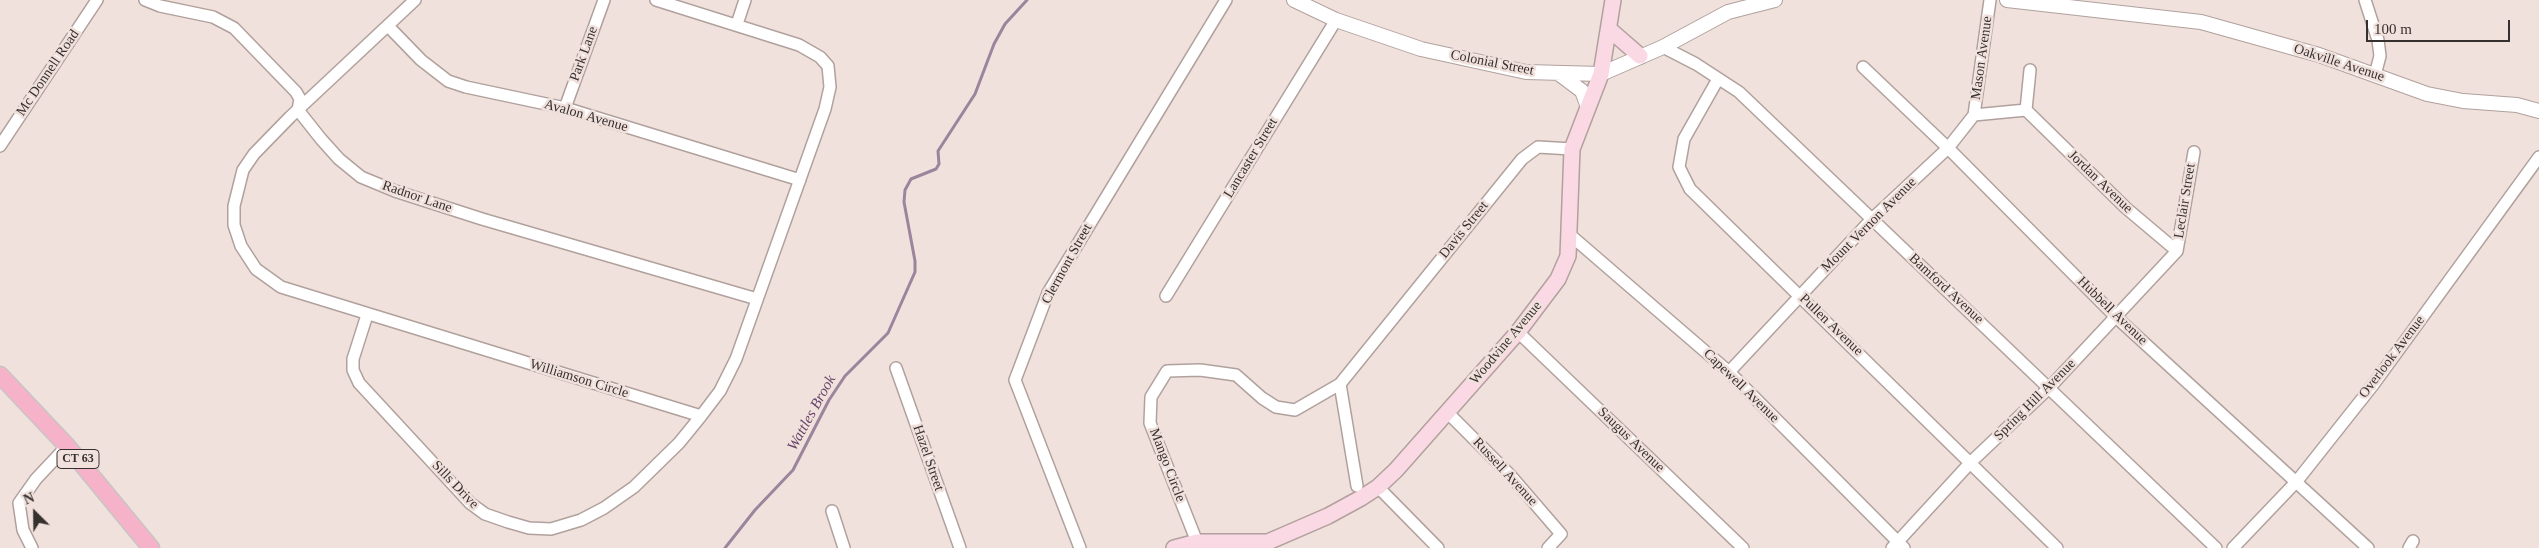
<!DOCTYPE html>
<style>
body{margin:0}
#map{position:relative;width:2539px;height:548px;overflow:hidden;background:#f1e1dc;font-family:Georgia,serif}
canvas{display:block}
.north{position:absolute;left:10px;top:488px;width:50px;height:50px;-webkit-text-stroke:4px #f1e1dc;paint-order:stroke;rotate:337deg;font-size:14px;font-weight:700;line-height:20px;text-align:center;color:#36302e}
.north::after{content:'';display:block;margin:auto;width:18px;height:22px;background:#36302e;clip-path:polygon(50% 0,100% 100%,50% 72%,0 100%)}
.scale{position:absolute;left:2366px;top:20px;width:144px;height:22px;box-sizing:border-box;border:2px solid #36302e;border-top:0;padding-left:6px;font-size:15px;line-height:18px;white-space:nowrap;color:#36302e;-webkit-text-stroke:4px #f1e1dc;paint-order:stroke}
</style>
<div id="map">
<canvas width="2539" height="548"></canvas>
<div class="north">N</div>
<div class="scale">100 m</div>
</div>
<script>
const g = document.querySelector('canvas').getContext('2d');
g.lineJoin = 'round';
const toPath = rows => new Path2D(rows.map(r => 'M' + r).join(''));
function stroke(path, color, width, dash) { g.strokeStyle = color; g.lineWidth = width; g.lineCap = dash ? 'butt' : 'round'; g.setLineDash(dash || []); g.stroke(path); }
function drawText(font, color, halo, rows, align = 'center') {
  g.font = font + ' Georgia,serif'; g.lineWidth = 5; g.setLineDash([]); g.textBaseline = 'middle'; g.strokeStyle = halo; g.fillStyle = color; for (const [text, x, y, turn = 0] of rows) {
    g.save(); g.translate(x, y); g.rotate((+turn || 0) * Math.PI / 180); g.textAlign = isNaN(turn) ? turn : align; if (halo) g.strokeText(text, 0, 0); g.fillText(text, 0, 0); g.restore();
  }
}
stroke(toPath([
 [725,548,755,510,793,470,829,400,845,376,888,333,915,272,915,261,904,202,905,190,911,179,936,169,939,164,938,151,975,94,994,44,1005,24,1027,0]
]), '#9c849d', 3);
const minor = toPath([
 [145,0,160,6,213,17,234,28,296,92,300,99,298,110,321,139,339,159,361,177,395,191,482,219,757,299],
 [415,0,290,117,254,154,243,170,234,206,234,225,241,246,256,269,281,287,701,416,720,391,736,359,825,109,830,87,828,66,820,57,799,45,656,0],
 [2365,0,2378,40,2380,56,2375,75],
 [737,24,745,0],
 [388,26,421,60,448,81,466,87,565,108,800,180],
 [1663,47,1696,64,1739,92,2216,548],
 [1863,67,1948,148,2116,317,2368,548],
 [1718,79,1684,139,1679,167,1690,189,2057,548],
 [565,108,604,0],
 [2026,110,2126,208,2177,251],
 [2026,110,2030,70],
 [1974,115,1990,0],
 [0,146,97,0],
 [1569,234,1729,372,1904,548],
 [2177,251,2194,152],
 [1166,296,1336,20],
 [367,315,353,359,353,370,359,383,470,503,485,514,508,522,529,528,551,529,581,520,604,508,634,487,679,443,701,416],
 [1518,332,1743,548],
 [896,368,960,548],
 [1729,372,1872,219,1948,148,1974,115,2026,110],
 [1340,384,1357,486],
 [1447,412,1511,476,1561,534,1548,548],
 [1378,487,1438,548],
 [832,511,844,548],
 [1197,542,1150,423,1151,397,1167,371,1200,370,1236,375,1262,398,1276,407,1295,410,1340,384,1522,159,1538,147,1572,149],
 [32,548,23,530,19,503,36,479,67,446],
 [1080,548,1015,380,1048,293,1226,0],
 [1892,548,1971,462,2050,387,2177,251],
 [2233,548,2297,481,2373,385,2539,157],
 [2409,548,2413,541]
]);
const tertiary = toPath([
 [1294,0,1336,20,1421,49,1526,72,1601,74,1663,47,1728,12,1775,0],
 [2007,0,2201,22,2319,55,2427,94,2463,101,2517,105,2539,111],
 [1558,73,1582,91,1588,107]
]);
const secondary = toPath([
 [1609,29,1640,56],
 [1174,548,1197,542,1268,542,1328,516,1361,498,1378,487,1396,470,1518,332,1558,279,1568,256,1572,149,1601,74,1613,0]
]);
const primary = toPath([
 [0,375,67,446,151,548]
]);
stroke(minor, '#b1a19d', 14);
stroke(tertiary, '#b1a19d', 16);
stroke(secondary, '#b1a19d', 18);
stroke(primary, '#c7c5c4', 19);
stroke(minor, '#fff', 11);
stroke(tertiary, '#fff', 14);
stroke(secondary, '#fad8e4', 15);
stroke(primary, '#f6b2c9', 16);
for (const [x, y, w] of [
 [78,459,42]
]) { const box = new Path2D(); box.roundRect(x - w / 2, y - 9.5, w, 19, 4); g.fillStyle = '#f1e1dc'; g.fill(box); stroke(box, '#36302e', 1); }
drawText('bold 12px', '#36302e', null, [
 ["CT 63",78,459]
]);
drawText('14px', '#36302e', '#f1e1dc', [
 ["Park Lane",584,54,-70],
 ["Mason Avenue",1982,58,-82],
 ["Colonial Street",1492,63,11],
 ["Oakville Avenue",2339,63,18],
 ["Mc Donnell Road",48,73,-56],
 ["Avalon Avenue",586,116,16],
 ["Lancaster Street",1251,158,-59],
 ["Jordan Avenue",2100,182,44],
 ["Radnor Lane",417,197,19],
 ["Leclair Street",2185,201,-81],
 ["Mount Vernon Avenue",1869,225,-45],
 ["Davis Street",1464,230,-51],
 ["Clermont Street",1067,264,-61],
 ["Bamford Avenue",1946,289,43],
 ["Hubbell Avenue",2112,311,44],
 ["Pullen Avenue",1831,325,44],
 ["Woodvine Avenue",1506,343,-50],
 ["Overlook Avenue",2392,357,-53],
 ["Williamson Circle",579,379,17],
 ["Capewell Avenue",1741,386,44],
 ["Spring Hill Avenue",2035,400,-45],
 ["Saugus Avenue",1631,440,44],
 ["Hazel Street",928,458,71],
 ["Mango Circle",1167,465,69],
 ["Russell Avenue",1505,472,47],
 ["Sills Drive",455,485,46]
]);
drawText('italic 15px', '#68446a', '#f1e1dc', [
 ["Wattles Brook",812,413,-61]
]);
</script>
